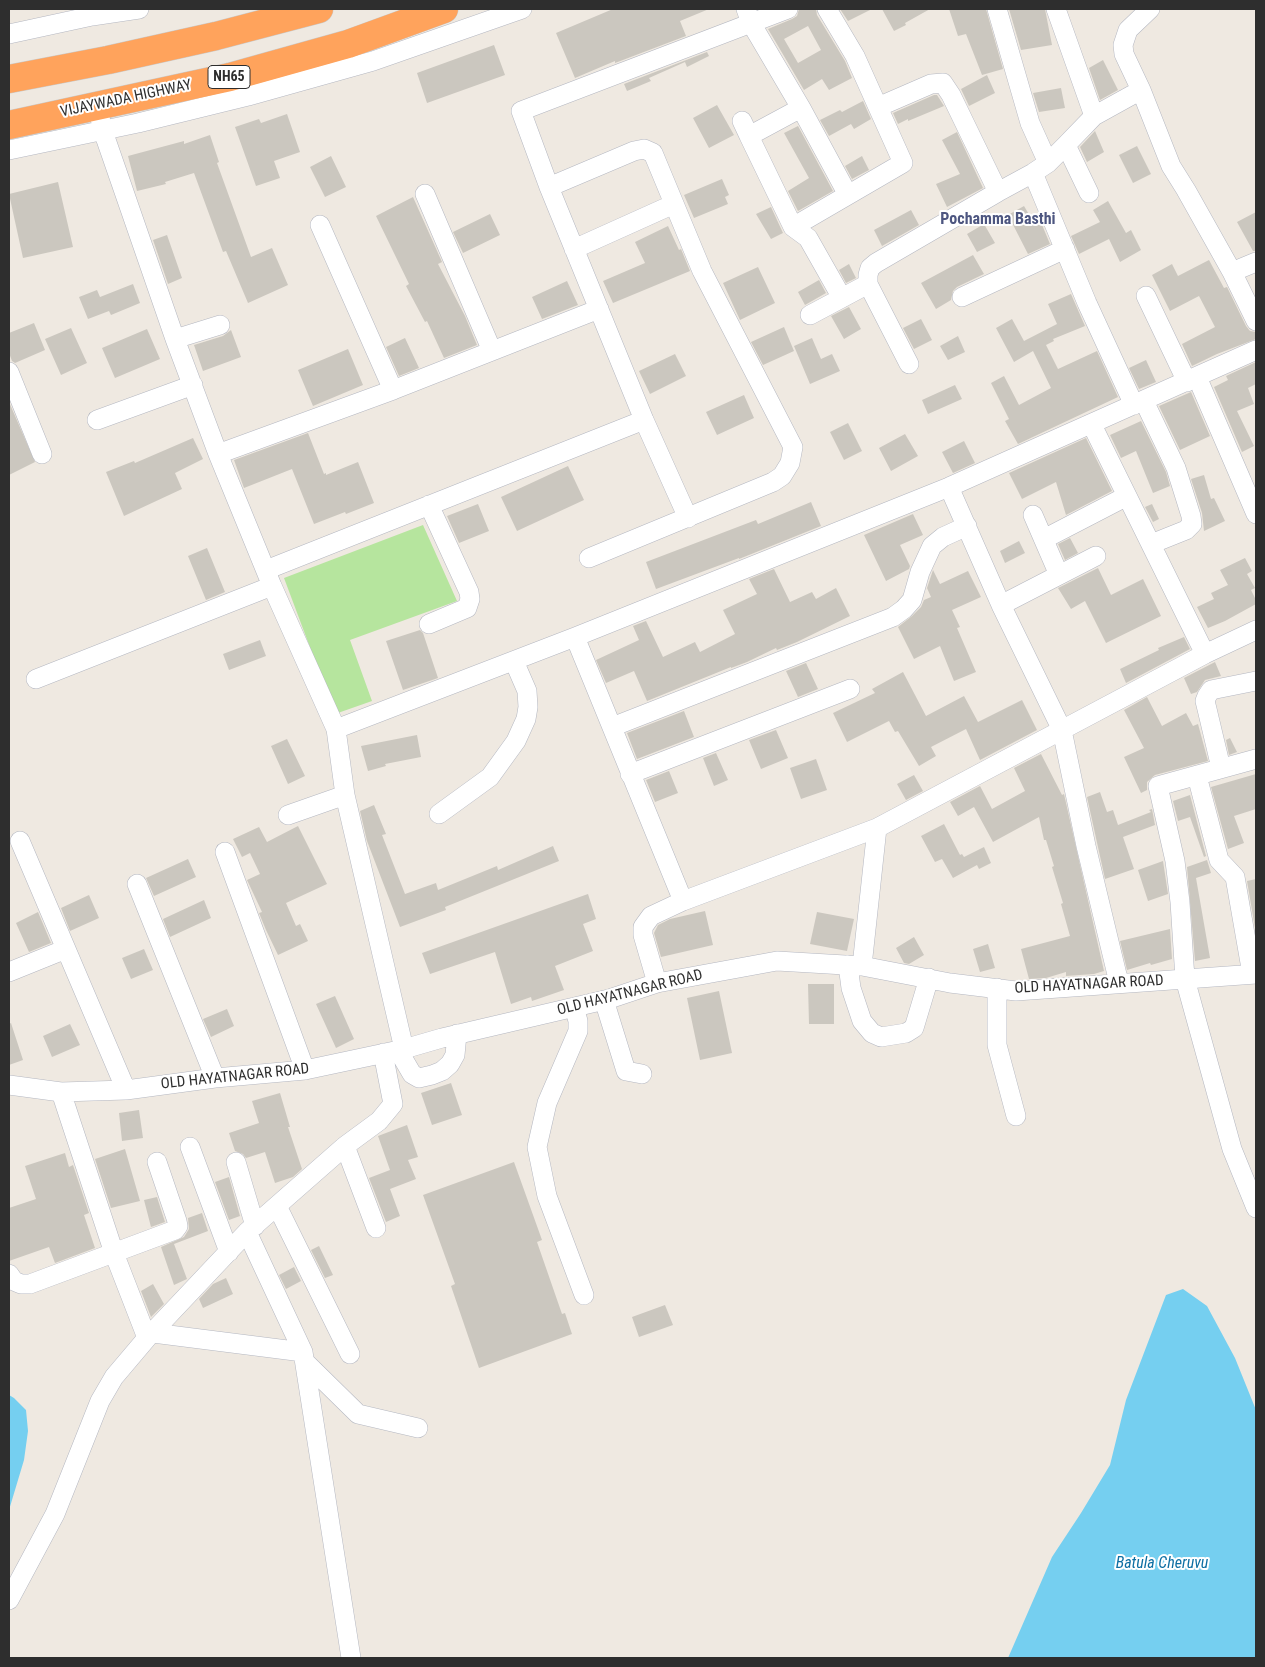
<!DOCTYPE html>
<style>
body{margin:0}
#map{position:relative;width:1265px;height:1667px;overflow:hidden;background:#efe9e1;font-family:"Roboto Condensed",sans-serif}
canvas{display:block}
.frame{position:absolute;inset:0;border:10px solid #2e2e2e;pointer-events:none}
</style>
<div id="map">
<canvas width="1265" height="1667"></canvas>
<div class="frame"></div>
</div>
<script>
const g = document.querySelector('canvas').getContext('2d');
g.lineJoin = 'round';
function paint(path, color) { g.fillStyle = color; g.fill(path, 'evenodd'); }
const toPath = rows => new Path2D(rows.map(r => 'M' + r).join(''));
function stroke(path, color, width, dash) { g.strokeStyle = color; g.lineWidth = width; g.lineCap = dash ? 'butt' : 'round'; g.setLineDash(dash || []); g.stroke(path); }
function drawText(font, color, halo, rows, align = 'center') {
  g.font = font + ' "Roboto Condensed",sans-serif'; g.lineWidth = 4; g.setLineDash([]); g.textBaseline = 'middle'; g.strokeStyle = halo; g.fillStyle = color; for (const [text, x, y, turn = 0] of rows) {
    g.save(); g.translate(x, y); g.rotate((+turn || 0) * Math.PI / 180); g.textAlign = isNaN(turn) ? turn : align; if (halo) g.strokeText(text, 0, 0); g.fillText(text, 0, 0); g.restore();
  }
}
paint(toPath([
 [423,525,457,601,350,640,372,701,335,714,284,578]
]), '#b6e59e');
paint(toPath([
 [1183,1289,1207,1306,1235,1358,1256,1410,1256,1658,1008,1658,1052,1557,1081,1513,1110,1465,1126,1400,1166,1295],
 [9,1395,14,1398,26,1410,28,1431,24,1460,9,1510]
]), '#75cff0');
paint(toPath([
 [613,9,709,9,680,21,686,36,615,63,615,61,575,78,556,33],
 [799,9,816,9,817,15,845,61,852,78,829,90,822,79,804,90,768,29,792,19,797,16],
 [808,26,821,50,798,63,784,39],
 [840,9,872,9,848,21],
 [882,9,930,9,905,23,906,25,894,31],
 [949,9,986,9,1003,69,982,75,966,34,958,36],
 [1009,9,1045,9,1052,45,1021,50],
 [494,45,505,75,427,103,417,73],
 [707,52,709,56,687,67,685,62,649,78,651,81,627,91,624,84],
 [1103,60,1118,90,1100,100,1089,68],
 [987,75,995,93,969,106,961,89],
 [1061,88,1065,108,1039,112,1033,93],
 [934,95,937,95,944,106,908,121,908,119,898,124,893,113],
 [863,101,871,119,854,129,851,124,829,136,820,120,840,110,842,112],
 [717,105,734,135,709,148,693,118],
 [287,114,300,152,274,161,280,178,256,186,235,127,259,119,261,123],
 [798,126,833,191,798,211,788,191,809,178,784,133],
 [1095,131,1104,152,1087,162,1080,147],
 [957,132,983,188,947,207,936,184,960,174,942,140],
 [210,135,219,162,217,163,251,257,272,248,288,285,248,303,226,251,223,252,194,173,165,182,166,184,137,191,128,156,184,141,184,144],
 [1137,146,1151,174,1133,183,1119,155],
 [331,156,346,187,325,197,310,167],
 [862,156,869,170,852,179,845,166],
 [722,179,729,195,725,197,728,204,694,218,684,195],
 [58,182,73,247,23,258,9,194],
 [413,197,442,262,438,264,465,316,477,345,444,358,427,321,425,322,406,286,409,284,376,216],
 [1108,201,1126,233,1131,230,1141,250,1120,262,1109,239,1079,254,1071,236,1100,222,1093,210],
 [1024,206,1034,223,1040,220,1050,244,1028,254,1008,215],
 [771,207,783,233,771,239,756,214],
 [911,210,919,225,882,246,874,230],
 [1256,212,1256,251,1253,251,1237,222],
 [490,214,500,235,463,253,453,232],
 [984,224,995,243,977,252,967,234],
 [668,226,679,250,681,249,690,271,613,303,603,281,645,263,635,242],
 [167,235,182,278,168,284,153,240],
 [973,255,984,274,957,287,953,291,951,300,936,309,921,283],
 [1209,260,1224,288,1227,287,1246,326,1250,331,1256,332,1256,339,1217,354,1192,366,1182,344,1215,327,1199,296,1170,311,1152,275,1172,264,1178,276],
 [849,264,856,278,846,283,839,270],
 [758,267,775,303,740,320,723,283],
 [819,280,826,293,805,305,798,292],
 [567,281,578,305,542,319,532,297],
 [133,284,140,303,111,315,109,311,88,319,79,297,97,290,100,297],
 [1071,294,1085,326,1053,339,1054,341,1046,345,1058,369,1097,351,1118,397,1018,444,1005,421,1009,419,991,383,1004,376,1019,405,1051,388,1033,351,1014,362,996,328,1012,319,1024,341,1057,324,1048,304],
 [849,307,861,329,844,339,831,316],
 [921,319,932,340,914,349,903,328],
 [34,323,45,350,15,363,12,361,9,353,9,333],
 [784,327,794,351,763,365,751,342],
 [71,328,87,363,61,375,45,339],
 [147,329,160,359,115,378,102,348],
 [231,330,241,357,203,371,194,345,223,336],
 [958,336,965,352,948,360,940,346],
 [405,338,419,368,399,376,386,347],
 [812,338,821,359,832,354,840,371,810,384,794,346],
 [348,349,363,385,313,406,298,370],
 [675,354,686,376,650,394,639,371],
 [1146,360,1156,382,1139,389,1129,368],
 [1256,362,1256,384,1248,388,1254,404,1237,411,1254,446,1242,452,1214,387,1228,380,1226,376],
 [955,385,962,399,928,414,922,400],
 [1191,392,1210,436,1180,450,1159,406],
 [744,395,754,418,717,435,706,412],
 [9,402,35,462,9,475],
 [1141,421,1166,472,1170,486,1153,493,1136,451,1121,458,1110,435],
 [848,423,862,451,844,460,830,432],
 [308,433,324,474,326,473,326,475,358,462,374,503,346,514,345,512,314,524,292,469,244,488,234,460],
 [905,434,918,456,891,471,879,448],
 [193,438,203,459,175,473,182,489,124,516,106,472,134,461,135,463],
 [1086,438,1112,491,1066,515,1056,482,1022,499,1009,473],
 [964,441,975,463,953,473,942,452],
 [568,466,584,500,517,531,501,497],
 [1204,475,1211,499,1214,498,1225,521,1204,531,1202,513,1191,479],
 [811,502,821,526,739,559,739,558,656,589,646,562,756,520,758,524],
 [478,504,489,531,459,543,447,516],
 [1152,504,1159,519,1153,522,1145,507],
 [913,514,923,535,900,545,910,566,909,569,886,581,864,535],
 [1070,538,1078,553,1065,560,1058,544],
 [1019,541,1025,553,1005,563,1000,551],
 [207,548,225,592,206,600,188,556],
 [1245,558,1252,571,1247,574,1255,588,1251,590,1256,600,1256,604,1225,621,1208,628,1197,607,1214,599,1211,593,1228,585,1220,570],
 [1098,568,1111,595,1143,579,1161,616,1106,643,1085,601,1071,609,1058,588],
 [774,569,790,602,812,592,816,599,836,588,850,616,797,642,777,650,776,648,747,662,731,668,731,667,647,701,634,671,606,683,596,660,639,640,633,626,646,621,663,657,695,642,700,652,735,634,723,610,757,594,749,579],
 [933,570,940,584,968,571,981,597,952,610,960,627,957,628,976,672,954,681,940,646,914,659,898,627,912,616,921,607,924,600,931,597,927,588],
 [420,630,423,633,438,678,403,690,386,641],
 [1184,637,1190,649,1126,683,1120,669,1159,650,1158,648],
 [260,640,266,656,229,670,223,654],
 [1215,662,1221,676,1205,680,1197,692,1191,694,1184,678],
 [806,663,818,689,798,697,786,671],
 [903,672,926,716,964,696,978,722,1022,700,1037,730,980,760,966,729,931,747,936,756,919,766,898,731,895,732,889,721,847,742,833,713,875,693,872,689],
 [1147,697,1162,726,1186,713,1193,726,1198,724,1208,761,1155,775,1147,782,1147,790,1141,793,1124,757,1144,748,1124,710],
 [684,711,694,737,637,759,627,733],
 [776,730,788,758,761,769,749,740],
 [417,735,421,757,385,764,386,766,368,771,361,746],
 [1230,738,1237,752,1229,755,1226,740],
 [287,739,305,776,288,784,271,746],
 [716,753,728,780,714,786,703,758],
 [1041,754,1062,795,1064,794,1104,971,1094,974,1066,976,1066,972,1046,978,1029,979,1021,949,1070,936,1061,904,1063,903,1052,867,1054,866,1046,840,1044,840,1039,817,993,842,974,807,958,816,950,802,980,786,992,809,1025,791,1014,768],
 [816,759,827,790,801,799,790,768],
 [669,771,678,793,655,802,646,780],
 [1256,774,1256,809,1234,816,1244,843,1228,849,1211,787],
 [914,775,923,791,906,800,897,784],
 [1100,792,1107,812,1113,810,1118,825,1151,812,1149,810,1152,809,1155,825,1123,837,1134,869,1105,879,1087,797],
 [1190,795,1206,856,1204,857,1190,817,1178,821,1173,801],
 [374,805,386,834,382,835,405,894,436,883,438,890,497,866,498,870,553,846,559,861,445,907,446,910,400,927,367,841,360,811],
 [944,824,960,855,962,854,964,857,984,847,991,863,979,869,977,865,953,878,942,859,935,862,921,836],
 [298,826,327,884,286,903,296,926,300,924,308,941,278,955,266,930,259,913,262,912,247,880,260,874,250,853,242,857,233,839,259,827,267,842],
 [188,859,196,877,154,896,146,878],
 [1207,860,1211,873,1196,878,1210,958,1195,961,1187,867],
 [1163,861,1168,894,1148,901,1138,870],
 [1256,879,1256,928,1255,928,1247,881],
 [588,894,596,919,583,924,593,951,555,966,564,990,532,1001,531,997,511,1004,495,952,430,974,422,953],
 [89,895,99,918,70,931,61,908],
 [204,900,211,918,170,937,163,919],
 [705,911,713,945,661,957,654,933,658,925,670,919],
 [38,912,51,943,29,952,16,923],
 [817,912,854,919,847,951,810,944],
 [1170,929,1172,959,1151,965,1150,963,1127,970,1120,941],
 [914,937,924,955,909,964,904,963,896,948],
 [988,944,995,968,980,972,973,949],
 [144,949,153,970,131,979,122,958],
 [808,984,834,984,834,1024,809,1024],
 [719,991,732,1053,700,1060,687,998],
 [335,996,354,1039,336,1048,316,1004],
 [227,1009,234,1026,211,1037,203,1019],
 [11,1023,23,1060,9,1065,9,1024],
 [70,1024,80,1045,52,1057,43,1036],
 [451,1083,462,1115,432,1125,421,1093],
 [280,1093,290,1127,288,1127,302,1169,293,1177,275,1183,265,1152,246,1158,243,1154,235,1151,229,1133,259,1123,252,1101],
 [139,1110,143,1138,122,1141,119,1113],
 [407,1125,418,1157,408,1160,416,1179,390,1189,400,1216,386,1222,369,1178,390,1170,378,1136],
 [125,1149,140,1201,111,1208,95,1159],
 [65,1153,69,1167,73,1165,89,1213,84,1215,95,1248,55,1263,49,1247,9,1261,9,1208,36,1199,25,1166],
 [514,1162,542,1240,537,1242,562,1314,565,1313,572,1334,479,1368,451,1286,455,1284,423,1195],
 [229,1177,240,1216,229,1220,215,1182],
 [157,1197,165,1222,151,1227,144,1200],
 [202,1213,208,1231,174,1244,187,1279,174,1285,161,1247,184,1237,189,1229,188,1218],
 [319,1246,333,1275,325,1278,311,1250],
 [294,1267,301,1281,286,1289,279,1275],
 [226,1278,233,1294,203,1308,199,1299,213,1284],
 [153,1284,164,1304,151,1317,141,1291],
 [665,1305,673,1325,639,1337,632,1317]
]), '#cbc7bf');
const minor = toPath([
 [746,9,751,23,801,108,848,195],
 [997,9,1030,123,1048,163],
 [9,34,92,16,139,9],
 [1141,90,1171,166,1186,190,1232,272,1256,321],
 [97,105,103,131,175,339,218,454,272,586,336,729,345,795,404,1049],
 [878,107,931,84,943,83,951,95,998,192],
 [1094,116,1141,90,1124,54,1123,45,1128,30,1150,9],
 [742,121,749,136,801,108],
 [749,136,793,227,808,238,842,298],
 [1066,145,1089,193],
 [9,150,138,123,248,96,373,61,522,9],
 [1033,173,1087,303,1134,405],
 [549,187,634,151,644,149,653,153,702,271,793,447,790,463,782,476,773,482,589,558],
 [425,194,492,351],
 [320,225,393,390],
 [793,227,903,163,855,56,827,9],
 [574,249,674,204],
 [1232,272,1256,262],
 [1146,296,1187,382],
 [962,297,1065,249],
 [810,315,868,284],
 [175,339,220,325],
 [909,364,868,284,868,275,870,268,876,263,998,192,1033,173,1048,163,1066,145,1094,116,1056,9],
 [9,372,42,454],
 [1197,377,1256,514],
 [1144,401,1176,468,1191,516,1192,524,1186,530,1151,544],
 [97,420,193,385],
 [1092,425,1205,654],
 [218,454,393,390,599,309],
 [949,487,1001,605,1062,730,1086,846,1119,983],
 [429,505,469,592,470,599,467,608,429,624],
 [1033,515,1059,575],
 [688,518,644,420,549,187,521,111,788,9],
 [1044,539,1127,496],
 [266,570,644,420],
 [1001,605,1096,556],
 [575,637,683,901],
 [36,679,272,586],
 [612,727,893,617,904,609,912,600,920,572,932,546,943,537,967,526],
 [336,729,575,637,949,487,1256,350],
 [1256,759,1158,786,1175,861,1180,902,1185,979,1232,1149,1256,1208],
 [1221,768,1207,709,1205,701,1207,696,1211,690,1256,681],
 [630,774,850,689],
 [1197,776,1219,860,1235,877,1252,974],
 [439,814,490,777,516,741,526,719,528,707,527,691,514,661],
 [288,815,345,795],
 [20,841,126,1090],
 [225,852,305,1070],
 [137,884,215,1078],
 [848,965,851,988,862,1021,872,1033,881,1037,906,1033,914,1028,929,978],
 [862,966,877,828],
 [9,972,66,949],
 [657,983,643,935,643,927,651,916,683,901,877,828,1205,654,1256,630],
 [997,988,997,1045,1016,1116],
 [604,1000,626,1071,642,1074],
 [574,1007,578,1021,578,1031,547,1103,537,1147,547,1196,584,1295],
 [398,1050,412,1074,419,1078,432,1075,442,1071,450,1064,455,1055,457,1034],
 [9,1085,61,1092,126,1090,215,1078,305,1070,404,1049,442,1038,609,999,657,983,777,961,862,966,950,983,1016,991,1256,974],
 [61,1092,114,1253,147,1338],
 [345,1146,376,1228],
 [190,1147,229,1252],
 [236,1162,255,1226],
 [277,1206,350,1354],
 [247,1232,303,1352,351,1658],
 [9,1274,14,1281,21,1284,30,1284,175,1230,178,1226,177,1221,157,1162],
 [153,1333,303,1352],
 [305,1362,358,1414,418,1428],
 [9,1600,55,1514,100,1401,114,1377,147,1338,247,1232,345,1146,379,1121,393,1104,383,1053]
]);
const highway = toPath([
 [9,79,108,60,216,36,319,9],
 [9,125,230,77,348,44,444,9]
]);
stroke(minor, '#b4b7c1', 20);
stroke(highway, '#c9c9c9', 29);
stroke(minor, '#fff', 19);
stroke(highway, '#ffa35c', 28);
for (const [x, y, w] of [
 [229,77,42]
]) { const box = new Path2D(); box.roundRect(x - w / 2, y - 11.5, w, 23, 4); g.fillStyle = '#fff'; g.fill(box); stroke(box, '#2e2e2e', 1); }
drawText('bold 14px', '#2e2e2e', null, [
 ["NH65",229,77]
]);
drawText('15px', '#2e2e2e', '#fff', [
 ["VIJAYWADA HIGHWAY",126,99,-12],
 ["OLD HAYATNAGAR ROAD",1089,985,-3],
 ["OLD HAYATNAGAR ROAD",630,993,-14],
 ["OLD HAYATNAGAR ROAD",235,1077,-6]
]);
drawText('bold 16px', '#4d5680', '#fff', [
 ["Pochamma Basthi",998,220]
]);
drawText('italic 16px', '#0d6fa3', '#fff', [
 ["Batula Cheruvu",1162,1564]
]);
</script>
